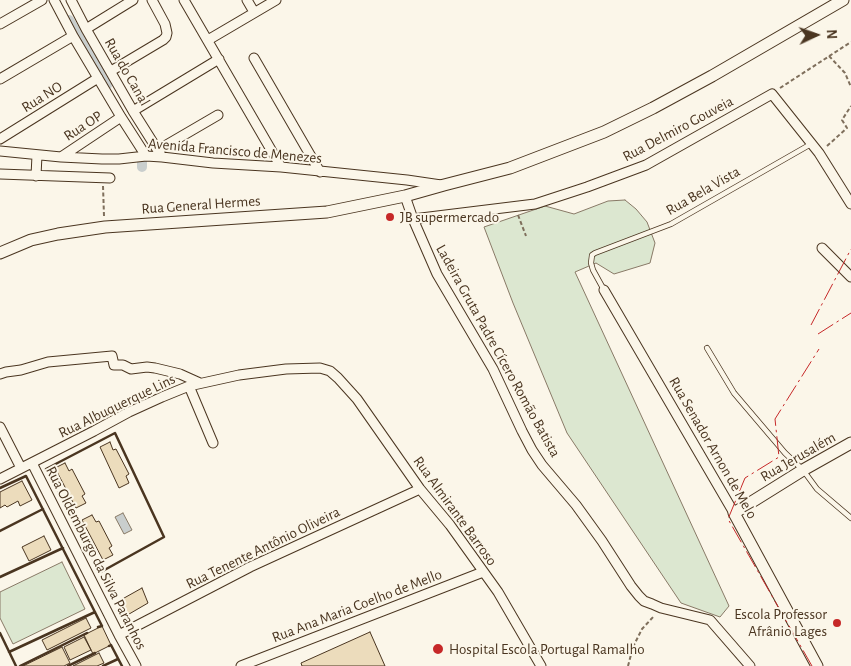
<!DOCTYPE html>
<meta charset="utf-8">
<style>
body{margin:0}
#map{position:relative;width:851px;height:666px;overflow:hidden;background:#fbf6e9;font-family:"Alegreya Sans",sans-serif}
canvas{display:block}
.north{position:absolute;left:791px;top:10px;width:50px;height:50px;-webkit-text-stroke:4px #fbf6e9;paint-order:stroke;rotate:87deg;font-size:14px;font-weight:700;line-height:20px;text-align:center;color:#4a3520}
.north::after{content:'';display:block;margin:auto;width:18px;height:22px;background:#4a3520;clip-path:polygon(50% 0,100% 100%,50% 72%,0 100%)}
</style>
<div id="map">
<canvas width="851" height="666"></canvas>
<div class="north">N</div>
</div>
<script>
const g = document.querySelector('canvas').getContext('2d');
g.lineJoin = 'round';
function paint(path, color) { g.fillStyle = color; g.fill(path, 'evenodd'); }
const toPath = rows => new Path2D(rows.map(r => 'M' + r).join(''));
function stroke(path, color, width, dash) { g.strokeStyle = color; g.lineWidth = width; g.lineCap = dash ? 'butt' : 'round'; g.setLineDash(dash || []); g.stroke(path); }
function drawText(font, color, halo, rows, align = 'center') {
  g.font = font + ' "Alegreya Sans",sans-serif'; g.lineWidth = 4; g.setLineDash([]); g.textBaseline = 'middle'; g.strokeStyle = halo; g.fillStyle = color; for (const [text, x, y, turn = 0] of rows) {
    g.save(); g.translate(x, y); g.rotate((+turn || 0) * Math.PI / 180); g.textAlign = isNaN(turn) ? turn : align; if (halo) g.strokeText(text, 0, 0); g.fillText(text, 0, 0); g.restore();
  }
}
const green = toPath([
 [625,200,636,209,647,222,655,243,650,263,614,274,596,263,575,272,729,606,720,617,681,603,567,433,513,303,484,227,545,206,574,214,608,201,625,200],
 [62,562,85,609,13,644,0,618,0,592,62,562]
]);
paint(green, '#dce7d0');
stroke(green, '#887966', 1);
const water = toPath([
 [123,513,132,530,124,534,115,517,123,513]
]);
paint(water, '#c9cecd');
stroke(water, '#887966', 1);
stroke(toPath([
 [69,20,107,85],
 [142,167,142,159]
]), '#c9cecd', 10);
const building = toPath([
 [110,442,113,450,116,449,129,474,126,476,129,483,119,488,100,447,110,442],
 [65,463,69,471,72,469,85,494,82,496,86,503,76,508,55,468,65,463],
 [22,481,32,500,20,506,18,501,7,507,5,505,0,508,0,492,22,481],
 [92,515,96,522,99,521,112,546,109,548,113,555,103,560,82,520,92,515],
 [44,536,51,550,29,561,22,547,44,536],
 [142,588,148,603,124,617,117,602,142,588],
 [86,618,91,628,47,650,42,640,86,618],
 [102,626,111,645,93,654,84,635,102,626],
 [370,632,385,666,302,666,301,663,370,632],
 [84,637,91,650,70,660,64,647,84,637],
 [62,647,70,663,64,666,23,666,62,647],
 [99,653,104,663,97,666,73,666,99,653]
]);
paint(building, '#ecdcbc');
stroke(building, '#4a3520', 1);
const service = toPath([
 [604,290,593,270,591,263,592,255,595,253,671,224,811,144],
 [707,348,734,393,785,453,803,470,817,489,851,518]
]);
const minor = toPath([
 [54,0,73,36,121,117,146,156],
 [71,0,86,29,133,111,162,157],
 [184,0,281,167],
 [247,0,254,12],
 [0,24,42,0],
 [86,29,133,0],
 [208,40,276,0],
 [254,58,320,172],
 [111,71,163,40,166,37,167,33,165,24,152,0],
 [0,79,73,36],
 [133,111,219,59],
 [0,139,98,78],
 [158,150,218,115],
 [0,151,61,157,102,159,119,159,146,156,162,157,213,163,281,167,407,180,441,185],
 [61,157,121,117],
 [0,174,110,178],
 [36,176,37,155],
 [405,196,413,219,437,274,493,369,522,431,532,450,542,465,576,505,602,541,631,586,639,596,644,601,652,604,661,608,710,620,750,666],
 [413,219,535,204,587,187,646,165,772,94,819,153,851,204],
 [822,248,851,277],
 [604,290,734,513],
 [0,374,6,372,21,370,48,362,112,356,114,365,123,365,131,369,147,367,155,368,180,374,200,383],
 [189,386,213,443],
 [0,427,21,468],
 [32,463,119,635,136,666],
 [0,479,94,431,129,412,162,397,189,386,239,375,286,369,320,368,330,371,338,378,357,399,420,489,450,525,498,592,541,666],
 [119,635,250,567,420,489],
 [241,666,483,572]
]);
const tertiary = toPath([
 [0,253,31,240,58,234,105,227,327,212,405,196,444,185,510,168,604,132,653,108,712,76,843,0],
 [817,666,734,513,803,470,851,443]
]);
stroke(service, '#4a3520', 6);
stroke(minor, '#4a3520', 11);
stroke(tertiary, '#4a3520', 13);
stroke(toPath([
 [829,56,845,73,851,87],
 [780,88,851,42],
 [827,146,847,128,842,120,851,106],
 [103,186,104,216],
 [518,215,526,236],
 [628,666,633,647,642,629,654,616]
]), '#7f6f5c', 2, [4, 2.5]);
stroke(service, '#fbf6e9', 4.5);
stroke(minor, '#fbf6e9', 9);
stroke(tertiary, '#fbf6e9', 11);
stroke(toPath([
 [46,469,99,573]
]), '#4a3520', 1, [6, 2.5]);
stroke(toPath([
 [46,469,115,433,164,537,99,573],
 [0,488,26,476,102,626,98,627],
 [0,531,43,509],
 [0,577,63,548],
 [0,633,16,666],
 [109,646,111,645,122,666],
 [9,652,95,612],
 [20,666,87,633],
 [68,666,95,653],
 [103,666,118,659]
]), '#4a3520', 2.5);
stroke(toPath([
 [811,325,851,249],
 [818,334,851,313],
 [812,666,728,519,745,478,779,457,775,419,819,349]
]), '#c62828', 1, [18, 4, 2.5, 4]);
for (const [x, y, r, color] of [
 [390,217,5,"#c62828"],
 [837,623,5,"#c62828"],
 [438,649,6,"#c62828"]
]) { const dot = new Path2D(); dot.arc(x, y, r, 0, 2 * Math.PI); g.fillStyle = color; g.fill(dot); stroke(dot, '#fbf6e9', 2); }
drawText('15px', '#4a3520', '#fbf6e9', [
 ["Rua do Canal",127,72,60],
 ["Rua NO",42,97,-32],
 ["Rua OP",83,126,-33],
 ["Rua Delmiro Gouveia",678,129,-28],
 ["Avenida Francisco de Menezes",235,151,5],
 ["Rua Bela Vista",703,191,-30],
 ["Rua General Hermes",201,205,-4],
 ["Ladeira Gruta Padre Cícero Romão Batista",498,351,61],
 ["Rua Albuquerque Lins",117,406,-26],
 ["Rua Senador Arnon de Melo",713,448,60],
 ["Rua Jerusalém",798,457,-30],
 ["Rua Almirante Barroso",455,511,54],
 ["Rua Tenente Antônio Oliveira",263,548,-26],
 ["Rua Oldemburgo da Silva Paranhos",96,558,63],
 ["Rua Ana Maria Coelho de Mello",357,606,-21]
]);
drawText('15px', '#4a3520', '#fbf6e9', [
 ["JB supermercado",400,217],
 ["Escola Professor",827,614,"right"],
 ["Afrânio Lages",827,631,"right"],
 ["Hospital Escola Portugal Ramalho",449,649]
], 'left');
</script>
